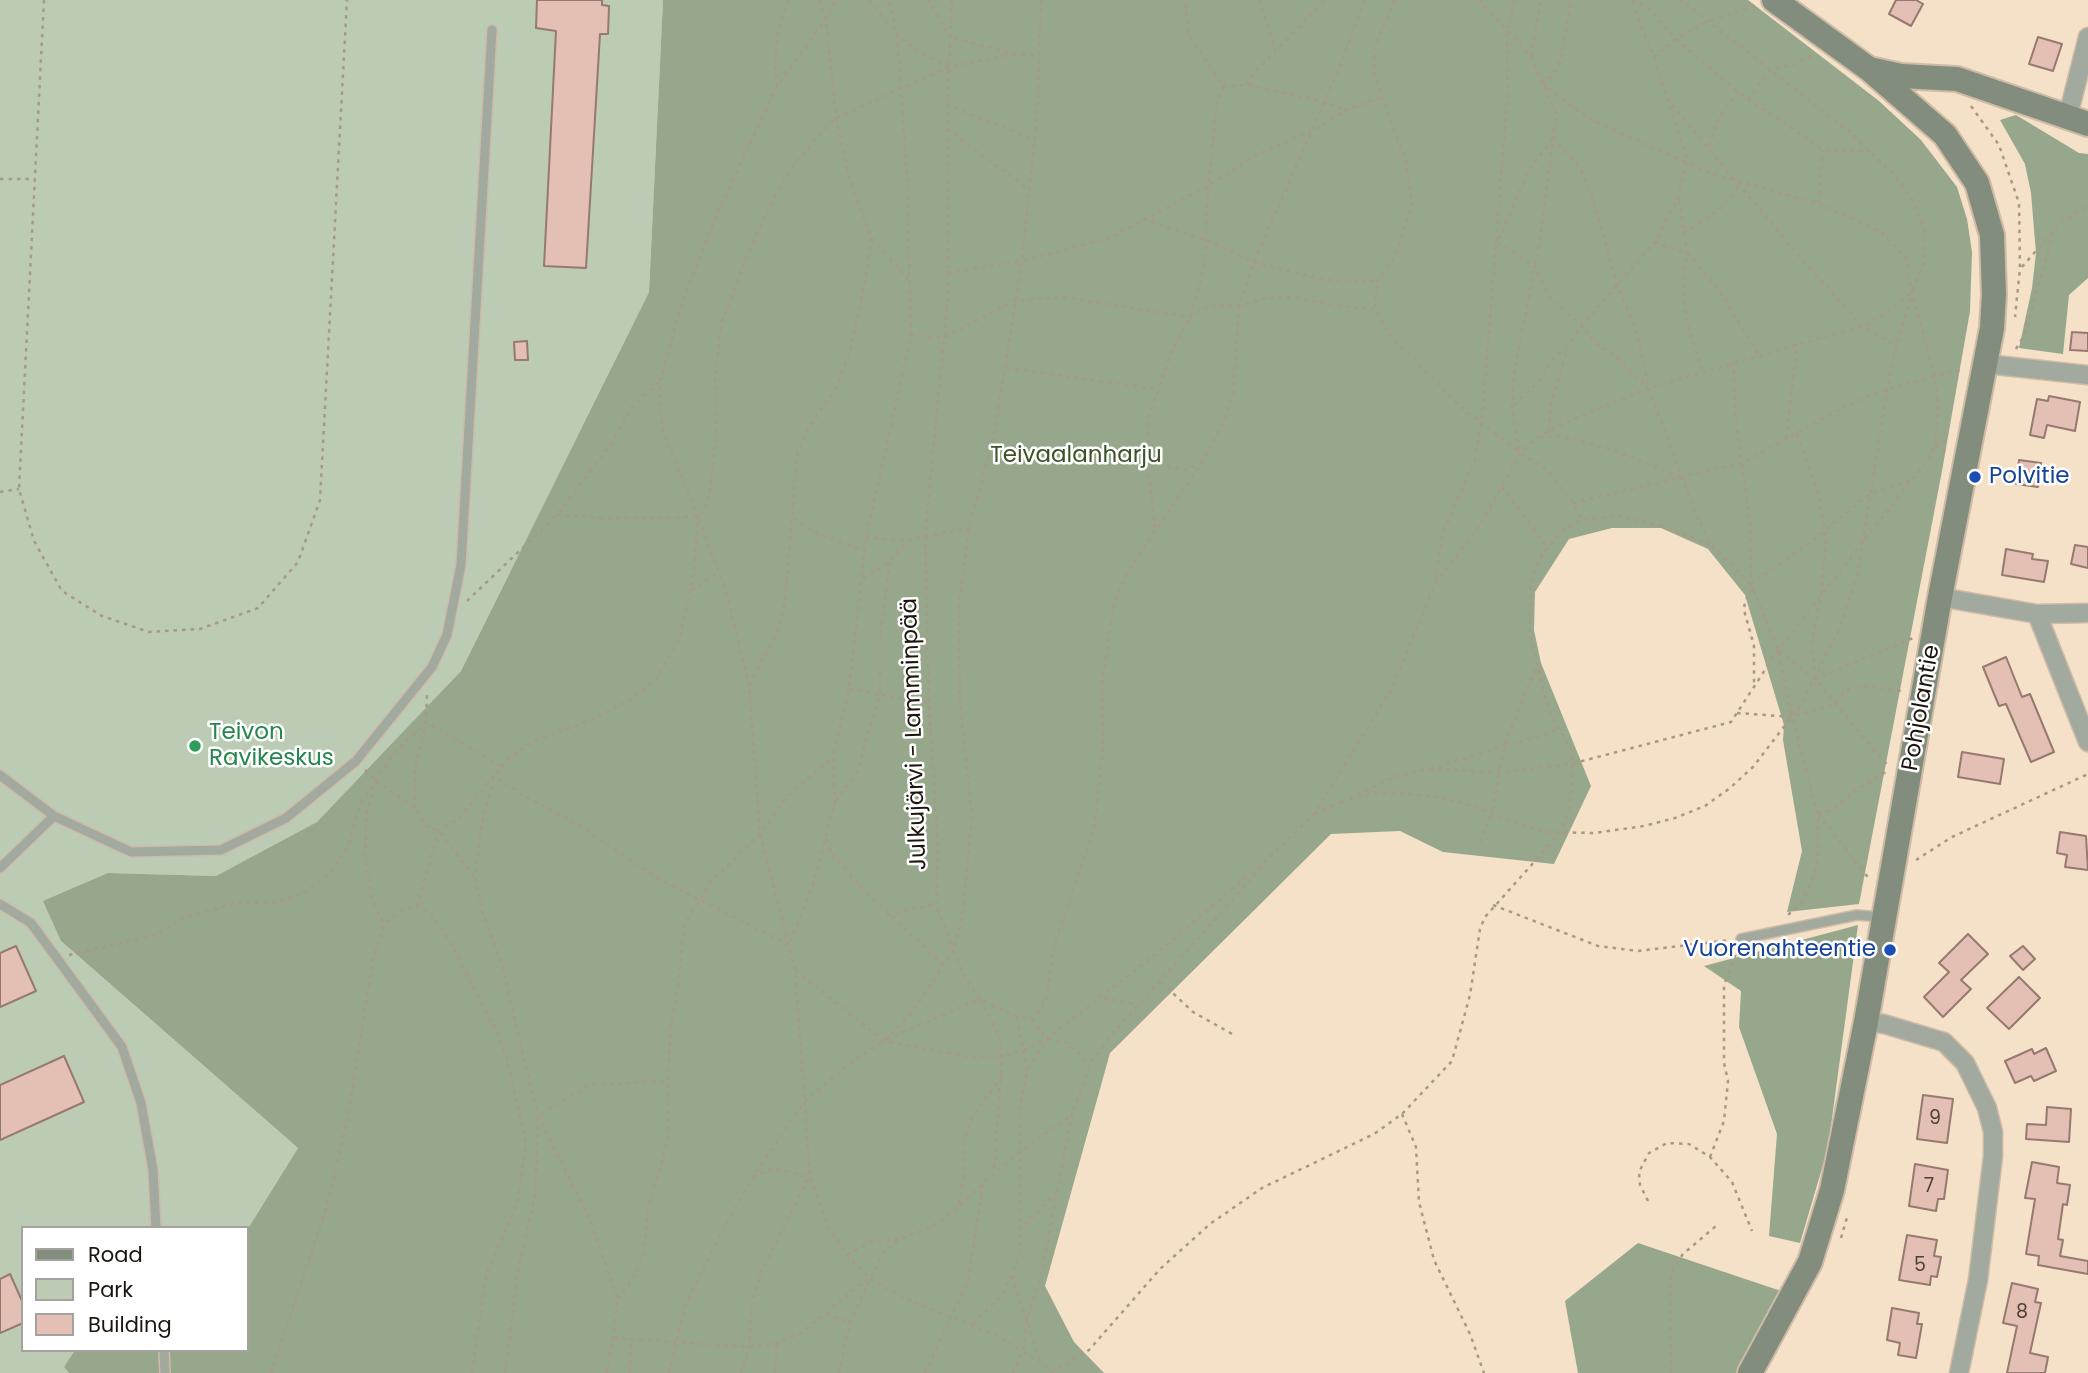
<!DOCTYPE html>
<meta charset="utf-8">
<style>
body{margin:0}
#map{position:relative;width:2088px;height:1373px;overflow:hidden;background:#f5e0c8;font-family:Poppins,sans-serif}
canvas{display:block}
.legend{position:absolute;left:21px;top:1226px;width:228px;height:126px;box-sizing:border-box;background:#fff;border:2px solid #a5a19e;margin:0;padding:9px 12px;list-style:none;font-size:21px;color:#1d150d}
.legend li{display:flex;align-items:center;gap:14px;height:35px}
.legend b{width:35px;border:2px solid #a5a19e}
</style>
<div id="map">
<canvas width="2088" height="1373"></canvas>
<ul class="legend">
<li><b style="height:9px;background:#838d7d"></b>Road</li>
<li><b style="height:19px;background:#bccbb3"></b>Park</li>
<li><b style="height:19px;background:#e3bfb4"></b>Building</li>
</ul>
</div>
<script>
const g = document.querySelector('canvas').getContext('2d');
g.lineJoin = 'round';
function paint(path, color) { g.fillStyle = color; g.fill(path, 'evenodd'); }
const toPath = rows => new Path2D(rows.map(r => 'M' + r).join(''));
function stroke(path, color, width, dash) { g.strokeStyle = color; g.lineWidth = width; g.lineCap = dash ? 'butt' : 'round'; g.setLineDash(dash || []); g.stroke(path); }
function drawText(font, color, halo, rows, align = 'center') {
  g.font = font + ' Poppins,sans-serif'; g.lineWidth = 5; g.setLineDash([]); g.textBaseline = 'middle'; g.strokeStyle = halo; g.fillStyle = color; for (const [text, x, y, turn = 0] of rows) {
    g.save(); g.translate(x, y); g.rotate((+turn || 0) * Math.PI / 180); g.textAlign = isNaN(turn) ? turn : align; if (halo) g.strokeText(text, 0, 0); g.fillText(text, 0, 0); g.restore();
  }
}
paint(toPath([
 [0,0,663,0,649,292,461,671,318,822,216,876,108,873,61,941,298,1148,247,1230,23,1228,23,1350,75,1350,64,1367,69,1373,0,1373]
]), '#bccbb3');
paint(toPath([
 [663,0,1748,0,1879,101,1921,140,1957,187,1967,219,1972,252,1970,311,1942,471,1859,904,1787,912,1802,851,1783,740,1784,725,1745,595,1708,549,1661,528,1612,528,1569,539,1535,592,1534,630,1541,663,1591,786,1554,864,1443,852,1400,831,1331,834,1110,1053,1045,1286,1074,1342,1104,1373,69,1373,64,1367,75,1350,247,1350,247,1230,298,1148,61,941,43,901,108,873,216,876,317,822,461,671,649,292],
 [2016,115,2079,153,2088,154,2088,278,2069,295,2063,354,2019,348,2032,288,2036,253,2031,193,2025,164,2000,120],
 [1858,925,1828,1148,1800,1243,1769,1236,1777,1134,1739,1027,1741,991,1704,966],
 [1638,1243,1787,1293,1745,1373,1578,1373,1565,1301]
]), '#97a78b');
const building = toPath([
 [537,0,602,0,602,5,609,6,608,34,600,34,586,268,544,266,556,31,536,28,537,0],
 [1896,0,1916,0,1923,4,1911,26,1889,14,1896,0],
 [2038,37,2062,44,2053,71,2029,64,2038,37],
 [2072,332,2088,333,2088,351,2070,350,2072,332],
 [527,341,528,360,515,360,514,342,527,341],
 [2049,396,2080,402,2075,431,2047,425,2044,438,2030,435,2037,399,2048,401,2049,396],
 [2019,460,2041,463,2038,487,2016,484,2019,460],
 [2075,545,2088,547,2088,568,2071,564,2075,545],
 [2006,549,2033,554,2032,559,2048,561,2044,582,2002,575,2006,549],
 [2006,657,2022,697,2030,694,2054,752,2031,762,2006,704,1999,706,1983,667,2006,657],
 [1962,752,2004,759,2000,784,1958,777,1962,752],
 [2060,832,2086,836,2088,870,2065,867,2067,855,2057,853,2060,832],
 [1968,934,1988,954,1961,980,1971,989,1943,1017,1924,997,1949,972,1939,963,1968,934],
 [16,946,36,991,0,1007,0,953,16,946],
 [2023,946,2035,959,2023,970,2010,956,2023,946],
 [2019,977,2040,998,2009,1029,1987,1008,2019,977],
 [2046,1048,2056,1071,2034,1081,2031,1076,2015,1083,2005,1061,2032,1049,2034,1054,2046,1048],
 [64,1056,84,1102,0,1140,0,1085,64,1056],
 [1923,1095,1953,1099,1947,1143,1917,1139,1923,1095],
 [2047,1107,2071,1109,2069,1142,2026,1139,2027,1124,2046,1125,2047,1107],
 [2032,1162,2059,1167,2057,1183,2070,1185,2067,1205,2063,1204,2058,1239,2063,1240,2060,1256,2088,1261,2088,1274,2038,1265,2039,1256,2026,1254,2035,1199,2025,1198,2032,1162],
 [1915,1164,1948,1170,1944,1199,1938,1199,1936,1211,1909,1206,1915,1164],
 [1907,1235,1937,1240,1934,1256,1941,1257,1937,1277,1931,1276,1930,1285,1899,1280,1907,1235],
 [10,1274,23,1303,23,1323,0,1333,0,1279,10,1274],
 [2012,1283,2038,1289,2035,1302,2041,1303,2030,1353,2048,1357,2045,1373,2007,1373,2017,1326,2003,1323,2012,1283],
 [1892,1308,1919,1313,1917,1324,1922,1324,1916,1358,1898,1355,1900,1343,1887,1340,1892,1308]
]);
paint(building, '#e3bfb4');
stroke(building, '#967970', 2);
const lane = toPath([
 [0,775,54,816,131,852,221,850,286,818,356,761,432,667,447,635,461,565,492,30],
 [0,868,54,816],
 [0,904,31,923,122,1047,141,1103,153,1170,156,1228],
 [1741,939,1857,915,1881,917],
 [164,1350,165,1373]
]);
const street = toPath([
 [2068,116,2088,37],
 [1986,364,2088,375],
 [1940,597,2037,614,2088,613],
 [2037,614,2088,742],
 [1866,1022,1884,1024,1944,1042,1965,1063,1987,1108,1993,1132,1993,1156,1978,1280,1959,1373]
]);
const secondary = toPath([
 [1774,0,1869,69,1901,76,1957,79,2088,124],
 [1750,1373,1810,1262,1832,1190,1866,1022,1940,597,1992,328,1994,294,1992,235,1977,183,1945,135,1869,69]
]);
stroke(lane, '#cebba6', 12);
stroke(street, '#cebba6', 21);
stroke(secondary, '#cebba6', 28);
stroke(toPath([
 [44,0,19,489,34,541,62,591,102,616,149,632,200,629,258,608,298,562,320,500,347,0],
 [819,0,826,19,836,118,849,176,871,237,909,280],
 [869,0,897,34,922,54,948,67],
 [952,0,950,37,1015,54,1036,55],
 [1041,0,1037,116,1022,261,994,435,969,528,959,605,960,702,972,816,962,920,953,950,965,978,980,999,1017,1017,1032,1019,1041,1009,1047,996,1054,945,1094,830,1103,747,1102,682,1114,604,1128,571,1200,465,1221,428,1233,392,1239,306,1254,262,1341,64,1364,0],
 [1259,0,1276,53],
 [1395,0,1375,46,1374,74,1406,162,1412,204,1396,255,1377,281,1375,309,1389,334,1462,408,1520,453,1547,470,1573,503,1582,520],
 [1479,0,1531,56,1556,114,1540,240,1515,367,1512,407,1519,453],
 [1632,0,1648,8,1676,39,1738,92,1823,150,1870,151],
 [1531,56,1541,0],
 [1654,57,1676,39,1706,22,1756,5],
 [1247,85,1255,72,1325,0],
 [777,86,775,62,777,34,788,0],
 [1223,86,1247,85,1326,102,1346,110],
 [1544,86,1561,61,1571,0],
 [1748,99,1770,70,1795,64,1815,54],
 [947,105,1035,140],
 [1672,105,1798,255,1862,326,1896,346],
 [1971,106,1999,145,2019,203,2020,268,2015,317],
 [947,129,1028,189],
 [1553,138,1580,168,1592,194,1617,285,1636,330,1649,388,1695,512,1711,545,1751,584],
 [1709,146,1719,118,1738,92],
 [0,179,35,179],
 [1679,200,1687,253,1683,279,1686,317,1702,371],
 [1818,203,1823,150],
 [1143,219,1207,240,1254,262,1325,280,1377,281],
 [1684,233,1719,210,1741,184],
 [1499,239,1528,172,1553,138],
 [1498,242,1535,267,1552,301,1582,325,1594,342,1614,355,1649,388],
 [1655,242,1687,253,1719,290,1758,354],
 [2022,267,2060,223,2088,206],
 [948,273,1022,261,1109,238,1208,186,1256,155,1314,130,1346,110,1381,97],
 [911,335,943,338,1014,301,1029,299,1068,298,1190,317,1208,306,1239,306,1263,299,1295,297,1337,306,1374,309],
 [2016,349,2025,334,2052,236],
 [1733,362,1736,421,1750,523,1751,584,1778,650,1792,717,1818,814,1818,858,1813,879,1802,901,1788,915],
 [1007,368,1156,389],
 [1514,405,1541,379,1551,361,1565,348],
 [1549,431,1551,402,1568,346,1582,325,1655,242,1678,198,1687,160,1654,57,1631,0],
 [1797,434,1817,488,1826,540,1821,598,1812,640,1815,675],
 [1540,438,1561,436,1613,450,1683,478],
 [1786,438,1797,344],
 [1935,445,1948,440],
 [1935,445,1947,453],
 [1150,447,1169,467,1183,470,1200,465],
 [1502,487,1548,549],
 [0,492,19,489],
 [1573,503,1744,462,1848,405,1887,389,1964,369],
 [557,515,604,518,698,517,708,504,715,446,715,379,721,324,749,251,776,193,795,162,836,118,949,67,1015,54],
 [794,518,818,534,864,550],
 [699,520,727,594,749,685,760,834,795,970,810,1177,829,1228,847,1255,869,1278,904,1298,994,1334,1041,1362,1052,1373],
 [1155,528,1148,467,1149,417,1173,348,1190,317,1205,264,1206,215,1216,107,1223,86,1189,35,1185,0],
 [866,538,908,540,969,528],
 [863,579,890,561,908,541],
 [1435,581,1443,533,1475,459,1483,408,1507,101,1507,30,1515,0],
 [1751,584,1808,544,1871,493,1911,480],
 [1753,589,1745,601,1744,610,1754,646,1754,686],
 [691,590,720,571],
 [467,601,557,515,613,441,633,405,660,381],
 [1779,651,1815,679,1889,767],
 [1815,679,1913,638],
 [749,685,779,628,785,603,797,455,806,432,837,387,850,352,867,271,871,237],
 [849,689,929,703],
 [1737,713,1792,717,1836,703,1845,690,1867,686,1902,691],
 [1430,769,1561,729],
 [365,770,375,780],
 [376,781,415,808,426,826,439,831,474,877],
 [374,786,366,817,365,860,372,899,384,925],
 [1350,799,1377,792,1431,796,1463,803,1545,832,1594,833,1644,826,1675,818,1705,806,1730,788,1753,767,1800,706,1839,630,1857,577,1891,366,1912,293],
 [835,801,857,772,880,693,880,636,890,561],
 [1342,802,1394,777,1428,769,1501,772,1571,764,1731,722,1778,650,1930,457,1935,445,1938,405,1934,375,1912,292,1906,258,1881,232,1818,203,1712,174,1590,119,1544,86],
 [415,808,415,768,426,722,427,694],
 [1315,813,1344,801],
 [1818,814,1870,880],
 [1818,814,1834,809,1855,791,1889,770],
 [827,839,831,853,864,890,942,964],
 [1480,842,1492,813,1505,744,1538,662],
 [1916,860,1952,837,2088,774],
 [1493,905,1598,946,1638,951,1730,940],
 [417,906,439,831,460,817,494,776,524,796,579,825,657,878,789,945,813,885,835,801,833,757,849,689,866,538,911,335,907,175,897,34,889,0],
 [887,915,935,904],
 [69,955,159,934,185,917,241,902,274,903,300,895,330,874,348,847,359,807,394,753,426,722,502,766],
 [795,970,884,1041,970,1057,1002,1056,1025,1050,1047,1039,1166,946,1274,853,1315,813,1392,688,1435,584,1482,522,1520,453,1537,438,1566,422,1649,388,1862,326,1886,313,1912,292,1925,260,1925,231,1912,199,1893,174,1850,132,1681,0],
 [1161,982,1193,1012,1234,1035],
 [1104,998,1139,1005],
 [1017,1017,1027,1072],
 [1032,1019,1047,1039,1066,1042,1090,1064],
 [887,1039,980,999,999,1035,1002,1056,994,1173],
 [1402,1114,1416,1147,1419,1202,1434,1260,1470,1334,1484,1373],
 [1710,1157,1724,1121,1728,1081,1724,1063,1724,985,1737,951],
 [753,1177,774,1168,810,1177],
 [1648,1201,1640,1185,1639,1172,1649,1153,1667,1143,1689,1144,1710,1157,1732,1182,1752,1231],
 [959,1204,965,1168,965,1138,972,1117,1003,1075],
 [1019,1231,1055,1193],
 [1841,1238,1848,1214],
 [847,1255,870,1242,900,1238],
 [1012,1276,1041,1362],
 [618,1299,635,1276,644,1251,648,1208,667,1143,670,1029,678,987,684,925,711,882,760,834,787,797,833,757],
 [826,1314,850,1322],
 [973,1324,1003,1294,1020,1254,1021,1102,1027,1072,1045,1042],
 [614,1338,749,1347,777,1343,801,1333,866,1280],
 [271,1373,326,1208,348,1118,373,959,384,925,399,911,417,906,431,914,448,938,496,1030,507,1058,526,1144,517,1204,486,1275,472,1373],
 [505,1373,518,1271,535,1195,538,1116,589,1085,669,1081],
 [607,1373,618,1299,588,1215,538,1116,502,965,483,914,475,877,481,828,494,776,508,759,534,741,589,721,632,699,658,677,680,637,694,571,698,517,664,434,659,407,660,381,683,300,717,214,777,86,826,19,835,0],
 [630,1373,631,1338],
 [669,1373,685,1306,719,1237,753,1177,803,1103,849,1064,884,1041,914,1010,953,950,936,904,938,846,929,703,925,537,948,294,947,129,950,37,928,0],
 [741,1373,749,1347,752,1302,762,1270,809,1177],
 [775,1373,777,1343],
 [839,1373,850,1322,883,1253,900,1238,925,1230,945,1218,1007,1162,1071,1115],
 [925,1373,968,1281,983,1184],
 [1013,1373,1023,1351,1027,1319,1040,1281,1072,1114,1090,1064,1110,1037,1267,861],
 [1051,1373,1089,1350,1160,1269,1210,1224,1262,1188,1374,1134,1402,1114,1452,1061,1470,995,1480,929,1485,917,1560,833,1568,813,1573,778,1571,750,1549,711,1529,630,1531,580,1542,555,1563,530,1582,520,1619,516,1666,527,1711,545],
 [1671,1373,1670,1284,1673,1268,1683,1254,1716,1226]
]), '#a89886', 2.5, [3.5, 5]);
stroke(lane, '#a2a99e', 9);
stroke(street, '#a2a99e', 18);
stroke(secondary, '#838d7d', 24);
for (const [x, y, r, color] of [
 [1975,477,7,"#1a4fb4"],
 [195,746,7,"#2e9e5b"],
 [1890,950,7,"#1a4fb4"]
]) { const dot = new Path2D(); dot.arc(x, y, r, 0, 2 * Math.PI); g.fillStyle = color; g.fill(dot); stroke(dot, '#fff', 2.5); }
drawText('19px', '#4e4037', null, [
 ["9",1935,1119],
 ["7",1929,1187],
 ["5",1920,1266],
 ["8",2022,1313]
]);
drawText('23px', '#3b5427', '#fff', [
 ["Teivaalanharju",1076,456]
]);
drawText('23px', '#164399', '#fff', [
 ["Polvitie",1989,477],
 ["Vuorenahteentie",1876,950,"right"]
], 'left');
drawText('23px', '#1d150d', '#fff', [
 ["Pohjolantie",1922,708,-80],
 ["Julkujärvi - Lamminpää",915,734,-92]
]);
drawText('23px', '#27864d', '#fff', [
 ["Teivon",209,733],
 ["Ravikeskus",209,759]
], 'left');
</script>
